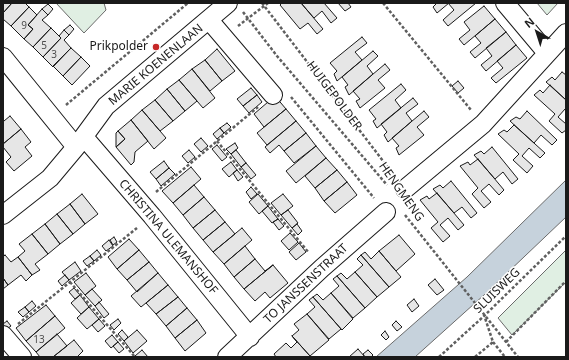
<!DOCTYPE html>
<style>
body{margin:0}
#map{position:relative;width:569px;height:360px;overflow:hidden;background:#fff;font-family:"Noto Sans",sans-serif}
canvas{display:block}
.frame{position:absolute;inset:0;border:4px solid #1a1a1a;pointer-events:none}
.north{position:absolute;left:517px;top:12px;width:40px;height:40px;-webkit-text-stroke:3px #fff;paint-order:stroke;rotate:321deg;font-size:11px;font-weight:700;line-height:16px;text-align:center;color:#1a1a1a}
.north::after{content:'';display:block;margin:auto;width:14px;height:18px;background:#1a1a1a;clip-path:polygon(50% 0,100% 100%,50% 72%,0 100%)}
</style>
<div id="map">
<canvas width="569" height="360"></canvas>
<div class="frame"></div>
<div class="north">N</div>
</div>
<script>
const g = document.querySelector('canvas').getContext('2d');
g.lineJoin = 'round';
function paint(path, color) { g.fillStyle = color; g.fill(path, 'evenodd'); }
const toPath = rows => new Path2D(rows.map(r => 'M' + r).join(''));
function stroke(path, color, width, dash) { g.strokeStyle = color; g.lineWidth = width; g.lineCap = dash ? 'butt' : 'round'; g.setLineDash(dash || []); g.stroke(path); }
function drawText(font, color, halo, rows, align = 'center') {
  g.font = font + ' "Noto Sans",sans-serif'; g.lineWidth = 3; g.setLineDash([]); g.textBaseline = 'middle'; g.strokeStyle = halo; g.fillStyle = color; for (const [text, x, y, turn = 0] of rows) {
    g.save(); g.translate(x, y); g.rotate((+turn || 0) * Math.PI / 180); g.textAlign = isNaN(turn) ? turn : align; if (halo) g.strokeText(text, 0, 0); g.fillText(text, 0, 0); g.restore();
  }
}
const green = toPath([
 [56,3,104,3,106,10,84,33,56,3],
 [537,3,558,3,547,15,537,3],
 [566,250,566,282,512,335,498,318,566,250]
]);
paint(green, '#e0efe3');
stroke(green, '#6a6a6a', 1);
const water = toPath([
 [566,180,566,217,484,295,415,357,376,357,467,277,566,180]
]);
paint(water, '#c6d2dc');
stroke(water, '#6a6a6a', 1);
const building = toPath([
 [3,3,12,3,3,13,3,3],
 [12,3,25,3,29,7,11,26,3,19,3,13,12,3],
 [282,3,301,3,323,29,317,34,308,23,300,29,280,5,282,3],
 [301,3,324,3,337,18,331,23,322,11,314,18,301,3],
 [338,3,348,3,351,7,345,11,338,3],
 [437,3,449,3,437,13,433,7,437,3],
 [448,3,476,3,448,26,443,20,454,10,448,3],
 [48,4,53,9,48,15,42,9,48,4],
 [484,6,495,19,464,45,459,39,470,30,464,22,484,6],
 [29,7,37,15,28,25,33,29,24,39,11,26,29,7],
 [42,9,48,15,42,20,51,28,33,47,24,39,33,29,28,25,42,9],
 [495,19,506,32,475,58,470,52,481,43,475,36,495,19],
 [70,25,74,29,69,35,64,30,70,25],
 [51,28,61,38,43,57,33,47,51,28],
 [64,30,69,35,64,40,71,48,53,67,43,57,61,38,59,36,64,30],
 [506,32,516,45,486,71,481,65,492,56,486,48,506,32],
 [362,37,367,43,355,52,362,60,337,81,334,74,337,71,330,63,362,37],
 [516,45,527,58,496,83,491,78,503,68,497,61,516,45],
 [71,48,81,57,63,76,53,66,71,48],
 [217,49,235,71,222,81,205,60,217,49],
 [373,51,378,56,367,66,373,74,349,95,345,87,348,85,342,77,373,51],
 [81,57,90,66,72,85,63,76,81,57],
 [205,60,222,81,210,91,192,69,205,60],
 [385,64,390,70,378,80,385,88,360,108,356,101,360,99,353,91,385,64],
 [192,69,215,98,203,108,179,80,192,69],
 [562,72,566,75,566,100,546,82,552,77,555,80,562,72],
 [179,80,197,101,185,111,167,89,179,80],
 [458,81,464,88,458,93,452,86,458,81],
 [401,84,406,90,395,100,401,108,377,128,373,121,376,119,369,110,401,84],
 [550,85,566,100,566,110,565,109,558,117,566,124,566,130,562,133,549,121,555,114,534,95,540,90,543,93,550,85],
 [251,88,257,95,243,106,237,99,251,88],
 [167,89,185,111,173,121,155,100,167,89],
 [257,95,262,102,249,113,243,106,257,95],
 [275,96,286,109,264,127,254,114,275,96],
 [413,98,418,104,406,113,412,121,388,142,384,135,387,132,381,124,413,98],
 [155,100,173,121,160,131,142,110,155,100],
 [286,109,296,121,267,145,257,133,286,109],
 [142,110,166,138,154,149,131,120,142,110],
 [424,111,429,117,417,127,424,135,399,155,396,148,399,146,392,138,424,111],
 [527,111,557,140,552,145,541,135,534,143,510,121,516,117,520,119,527,111],
 [10,116,21,129,3,144,3,120,4,121,10,116],
 [131,120,148,141,135,152,134,162,131,165,116,147,125,139,118,131,131,120],
 [296,121,306,133,284,151,279,145,270,153,265,147,296,121],
 [227,123,231,127,224,133,220,128,227,123],
 [514,125,545,153,540,158,529,148,522,156,533,166,527,173,513,160,519,154,498,134,504,130,507,132,514,125],
 [220,128,224,133,217,139,213,134,220,128],
 [21,129,31,142,25,147,32,156,14,171,6,162,11,157,3,147,3,144,21,129],
 [118,131,125,139,116,147,116,133,118,131],
 [306,133,316,146,294,163,284,151,306,133],
 [201,138,208,146,201,152,194,144,201,138],
 [235,143,238,148,231,154,226,149,235,143],
 [217,145,227,157,222,161,212,149,217,145],
 [316,146,326,158,296,183,286,171,316,146],
 [492,147,518,179,512,184,503,172,495,179,474,155,481,151,484,154,492,147],
 [189,150,195,157,188,163,182,156,189,150],
 [236,150,246,163,241,167,231,154,236,150],
 [326,158,337,170,315,188,305,176,326,158],
 [478,159,504,190,499,195,489,184,481,191,491,202,484,208,472,194,478,188,460,166,468,162,470,165,478,159],
 [164,161,169,168,156,179,150,172,164,161],
 [231,162,237,170,229,177,222,169,231,162],
 [246,163,256,175,251,179,241,167,246,163],
 [191,167,201,179,173,203,162,191,191,167],
 [169,168,175,174,161,186,156,179,169,168],
 [237,170,243,177,238,181,233,173,237,170],
 [337,170,347,182,324,201,315,188,337,170],
 [451,181,477,213,471,218,462,207,454,213,433,189,440,185,443,188,451,181],
 [347,182,357,195,335,213,324,201,347,182],
 [194,185,204,197,183,215,173,203,194,185],
 [251,187,257,194,251,199,246,192,251,187],
 [437,193,464,225,458,230,448,218,440,225,450,236,443,242,431,228,438,222,420,200,427,196,429,199,437,193],
 [82,194,98,214,85,224,70,204,82,194],
 [258,194,268,206,259,214,249,202,258,194],
 [283,194,293,206,281,215,271,203,283,194],
 [204,197,215,210,193,228,183,215,204,197],
 [70,204,85,224,73,234,57,214,70,204],
 [268,206,278,219,272,223,262,211,268,206],
 [215,210,225,222,203,240,193,228,215,210],
 [288,210,298,223,292,228,281,215,288,210],
 [57,214,73,234,60,244,45,224,57,214],
 [278,219,284,226,279,230,273,222,278,219],
 [225,222,235,234,213,252,203,240,225,222],
 [45,224,60,244,48,254,32,234,45,224],
 [297,224,302,231,298,235,292,228,297,224],
 [242,228,252,240,224,264,213,252,242,228],
 [290,233,298,242,289,250,281,241,290,233],
 [32,234,48,254,35,264,40,270,32,275,18,257,25,251,19,244,32,234],
 [399,235,415,254,396,271,379,251,399,235],
 [114,237,117,242,113,245,110,240,114,237],
 [129,239,139,250,117,269,108,257,129,239],
 [109,240,113,246,106,251,102,246,109,240],
 [299,243,306,252,296,260,289,252,299,243],
 [245,246,255,259,234,277,224,264,245,246],
 [97,250,101,255,94,261,90,256,97,250],
 [139,250,149,262,127,280,117,269,139,250],
 [379,251,401,277,389,287,361,255,365,252,371,259,379,251],
 [5,255,11,262,18,257,32,275,26,281,21,275,8,285,3,278,3,257,5,255],
 [361,255,389,287,377,297,355,272,363,265,357,259,361,255],
 [90,256,94,261,87,266,83,261,90,256],
 [255,259,265,271,273,265,244,289,234,277,255,259],
 [75,262,81,271,69,280,62,272,75,262],
 [149,262,158,273,137,292,127,280,149,262],
 [273,265,288,283,270,298,265,292,255,301,244,289,273,265],
 [355,272,377,297,365,308,337,276,341,273,347,279,355,272],
 [86,273,96,286,85,295,74,282,86,273],
 [158,273,168,285,141,307,131,296,158,273],
 [65,275,69,280,62,286,58,281,65,275],
 [337,276,365,308,353,318,331,293,339,286,333,279,337,276],
 [3,278,8,285,3,289,3,278],
 [435,279,444,290,437,295,428,285,435,279],
 [168,285,178,297,156,314,146,303,168,285],
 [74,288,80,295,75,299,69,292,74,288],
 [92,289,102,300,95,306,85,295,92,289],
 [331,293,353,319,342,330,313,297,317,294,323,300,331,293],
 [80,295,89,307,81,314,71,303,80,295],
 [178,297,187,308,166,326,156,314,178,297],
 [313,297,341,329,329,339,307,314,315,307,309,300,313,297],
 [414,299,419,306,412,312,407,305,414,299],
 [32,301,36,306,29,312,25,307,32,301],
 [99,302,109,314,104,318,95,306,99,302],
 [46,305,55,316,26,341,16,328,46,305],
 [25,307,29,312,23,317,18,312,25,307],
 [89,307,99,319,87,329,77,318,89,307],
 [187,308,197,320,175,338,166,326,187,308],
 [307,314,329,340,310,356,292,336,299,330,294,324,307,314],
 [55,316,65,328,36,352,26,341,55,316],
 [99,319,105,326,98,332,92,325,99,319],
 [118,319,121,323,114,330,110,325,118,319],
 [197,320,206,333,185,351,175,338,197,320],
 [7,321,11,326,4,331,3,324,7,321],
 [396,321,402,327,397,331,392,325,396,321],
 [122,330,128,337,124,341,118,334,122,330],
 [137,330,147,341,133,353,124,341,137,330],
 [385,331,389,337,386,340,381,335,385,331],
 [57,334,67,346,53,357,40,357,36,352,57,334],
 [112,335,118,342,111,348,105,341,112,335],
 [292,336,310,356,311,357,276,357,274,354,286,343,291,348,297,342,292,336],
 [74,340,83,351,77,357,53,357,74,340],
 [118,342,124,349,119,353,113,346,118,342],
 [358,349,365,357,349,357,358,349],
 [142,350,148,357,137,357,135,356,142,350],
 [368,350,373,355,371,357,365,357,363,354,368,350]
]);
paint(building, '#e6e6e6');
stroke(building, '#1a1a1a', 1);
const street = toPath([
 [505,3,547,53],
 [209,20,273,95],
 [3,57,76,147],
 [84,137,152,216,250,337],
 [405,189,483,124,566,33],
 [3,215,50,178,76,147,106,106,228,3],
 [3,335,22,357],
 [227,357,322,268,386,212]
]);
stroke(street, '#1a1a1a', 20);
stroke(toPath([
 [262,3,393,174],
 [383,3,471,110],
 [243,12,277,56,387,185],
 [238,26,268,3],
 [291,97,374,198],
 [66,105,188,3],
 [217,141,309,253],
 [156,192,258,107],
 [405,215,518,357],
 [70,282,135,357],
 [18,324,137,228],
 [493,342,505,357],
 [506,342,566,281],
 [439,357,484,316,566,236],
 [475,357,493,342,485,318]
]), '#5f5f5f', 2.5, [3, 2]);
stroke(street, '#fff', 18);
for (const [x, y, r, color] of [
 [156,47,4,"#c62828"]
]) { const dot = new Path2D(); dot.arc(x, y, r, 0, 2 * Math.PI); g.fillStyle = color; g.fill(dot); stroke(dot, '#fff', 1.5); }
drawText('10px', '#4d4d4d', null, [
 ["9",24,26],
 ["5",44,46],
 ["3",54,55],
 ["13",39,340]
]);
drawText('12px', '#1a1a1a', '#fff', [
 ["Prikpolder",148,47]
], 'right');
drawText('12px', '#1a1a1a', '#fff', [
 ["MARIE KOENENLAAN",156,65,-40],
 ["HUIGEPOLDER",334,96,53],
 ["HENGMENG",401,192,55],
 ["CHRISTINA ULEMANSHOF",168,237,50],
 ["TO JANSSENSTRAAT",306,284,-43],
 ["SLUISWEG",497,291,-44]
]);
</script>
